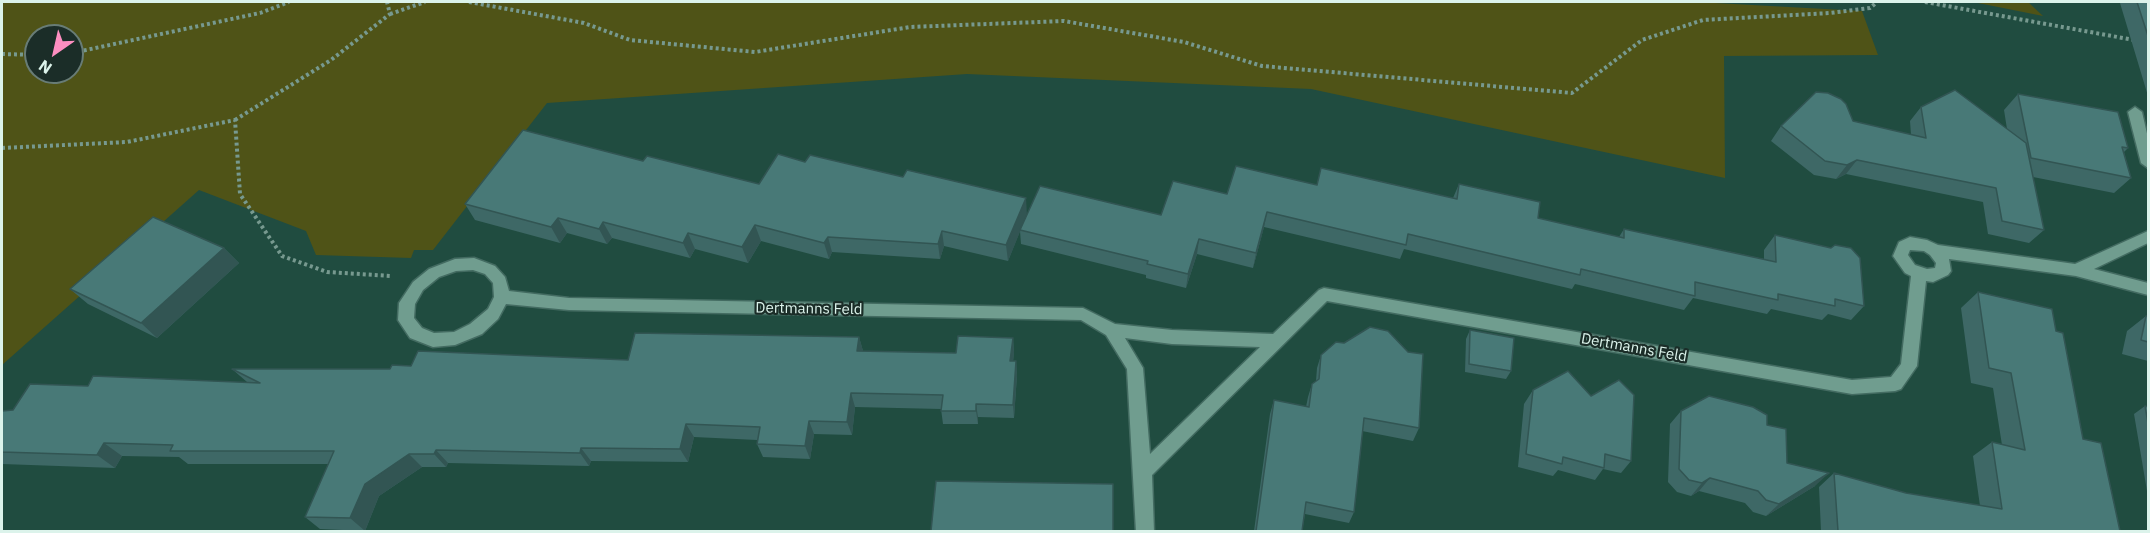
<!DOCTYPE html>
<style>
body{margin:0}
#map{position:relative;width:2150px;height:533px;overflow:hidden;background:#204c40;font-family:"IBM Plex Sans",sans-serif}
canvas{display:block}
.frame{position:absolute;inset:0;border:3px solid #dcf3eb;pointer-events:none}
.north{position:absolute;left:24px;top:24px;width:60px;height:60px;box-sizing:border-box;background:#1b2d28;border:2px solid #687c76;border-radius:50%;rotate:214deg;font-size:16px;font-weight:700;line-height:24px;text-align:center;color:#dcf3eb}
.north::after{content:'';display:block;margin:auto;width:21px;height:27px;background:#fd8ec0;clip-path:polygon(50% 0,100% 100%,50% 72%,0 100%)}
</style>
<div id="map">
<canvas width="2150" height="533"></canvas>
<div class="frame"></div>
<div class="north">N</div>
</div>
<script>
const g = document.querySelector('canvas').getContext('2d');
g.lineJoin = 'round';
function paint(path, color) { g.fillStyle = color; g.fill(path, 'evenodd'); }
const toPath = rows => new Path2D(rows.map(r => 'M' + r).join(''));
function stroke(path, color, width, dash) { g.strokeStyle = color; g.lineWidth = width; g.lineCap = dash ? 'butt' : 'round'; g.setLineDash(dash || []); g.stroke(path); }
function drawText(font, color, halo, rows, align = 'center') {
  g.font = font + ' "IBM Plex Sans",sans-serif'; g.lineWidth = 4.5; g.setLineDash([]); g.textBaseline = 'middle'; g.strokeStyle = halo; g.fillStyle = color; for (const [text, x, y, turn = 0] of rows) {
    g.save(); g.translate(x, y); g.rotate((+turn || 0) * Math.PI / 180); g.textAlign = isNaN(turn) ? turn : align; if (halo) g.strokeText(text, 0, 0); g.fillText(text, 0, 0); g.restore();
  }
}
paint(toPath([
 [2,2,1697,2,1862,11,1878,55,1724,56,1725,178,1311,89,967,74,547,103,433,250,414,250,411,258,316,255,306,231,199,190,2,365],
 [36,36,72,36,72,72,36,72],
 [1973,2,2028,2,2043,16]
]), '#4f5317');
const service = toPath([
 [2135,107,2142,112,2148,138,2148,168,2141,163,2128,112,2135,107]
]);
const minor = toPath([
 [2148,231,2148,243,2094,269,2148,283,2148,295,2076,276,1949,259,1951,271,1948,275,1933,282,1926,281,1917,366,1901,389,1895,391,1852,394,1327,301,1152,475,1154,532,1136,532,1127,369,1106,335,1081,320,569,310,506,304,498,319,482,334,455,345,433,347,410,338,398,320,399,303,413,282,429,269,455,259,474,258,495,266,505,277,509,291,569,298,1083,308,1115,324,1172,330,1273,334,1319,290,1324,288,1852,380,1891,377,1901,364,1911,276,1905,273,1893,256,1899,242,1910,237,1927,240,1938,245,2075,264,2148,231],
 [1910,250,1924,251,1930,255,1936,263,1935,268,1927,269,1915,265,1908,255,1910,250],
 [473,270,485,274,493,283,494,297,488,309,470,324,454,332,434,333,422,328,414,318,415,304,423,290,439,277,456,271,473,270],
 [1125,338,1172,344,1260,347,1150,454,1143,368,1125,338]
]);
stroke(service, '#436b61', 3);
stroke(minor, '#436b61', 3);
stroke(toPath([
 [469,2,584,23,630,40,755,52,910,27,1064,21,1184,42,1262,66,1572,93,1642,40,1703,20,1830,13,1870,8,1877,2],
 [1925,2,2134,40],
 [390,14,425,2],
 [72,53,260,13,289,2],
 [2,54,36,55],
 [235,120,331,60,390,14,387,2],
 [2,148,127,142,235,120,240,194,282,256,327,272,391,276]
]), '#77998f', 4, [3, 3]);
paint(service, '#709d8f');
paint(minor, '#709d8f');
paint(toPath([
 [2121,2,2148,2,2148,96,2120,3],
 [2018,94,2128,148,2124,152,2131,178,2114,193,2033,177,2044,230,2029,243,1988,234,1983,202,1846,174,1836,179,1814,175,1771,141,1781,126,1853,121,1911,135,1910,121,1921,107,2007,129,2004,110],
 [643,161,759,184,805,162,1027,214,1161,215,1227,194,1316,185,1453,198,1459,184,1538,218,1619,237,1624,229,1764,259,1764,250,1775,235,1864,306,1851,320,1828,314,1822,320,1771,309,1767,314,1693,298,1684,310,1575,284,1572,289,1404,249,1400,259,1264,227,1253,268,1197,254,1186,288,1146,278,1146,275,1021,244,1020,231,1008,261,944,246,940,259,832,252,829,259,761,241,748,263,695,249,690,258,612,238,607,244,567,233,560,243,475,220,465,204],
 [224,248,239,263,157,338,88,304,70,289],
 [1978,292,2056,331,2083,439,2120,531,1821,531,1819,487,1834,473,1906,493,1980,506,1973,456,1992,442,2002,445,1993,388,1971,383,1961,308],
 [2146,316,2148,316,2148,361,2122,354,2127,331],
 [1470,330,1511,371,1506,379,1465,372,1466,339],
 [859,337,863,351,956,353,1013,338,1014,352,1013,361,1016,361,1017,375,1014,418,978,417,978,424,943,424,941,409,855,407,852,435,814,434,810,459,763,457,757,444,757,440,694,437,688,462,591,461,589,466,448,463,446,467,422,467,379,496,365,531,320,529,305,517,329,464,188,464,179,457,122,456,115,468,2,464,2,411,13,410,88,386,247,382,232,369,390,369,411,366,628,360],
 [1321,355,1419,428,1413,441,1362,431,1354,512,1349,523,1305,514,1302,531,1254,531,1270,414,1274,400,1306,407,1308,397,1312,384,1316,381,1317,368],
 [1533,390,1631,461,1621,473,1603,469,1595,480,1558,470,1553,476,1518,467,1524,404],
 [2145,406,2148,407,2148,497,2134,414],
 [1681,411,1767,425,1787,463,1815,486,1766,516,1753,512,1745,503,1699,491,1691,496,1677,492,1668,482,1670,424]
]), '#3e6866');
paint(toPath([
 [1857,160,1846,174,1836,179,1847,165],
 [1026,198,1027,215,1008,261,1006,245],
 [1267,212,1264,227,1253,268,1256,253],
 [558,218,567,233,560,243,551,227],
 [603,222,612,238,607,244,599,229],
 [755,225,761,241,748,263,742,247],
 [942,231,944,246,940,259,938,244],
 [688,233,695,249,690,258,683,243],
 [828,237,832,252,829,259,824,243],
 [1199,239,1197,254,1186,288,1188,274],
 [224,248,239,263,157,338,141,323],
 [859,337,863,351,857,351],
 [1013,338,1014,352,1012,375,1010,361],
 [1016,361,1017,375,1014,418,1013,405],
 [851,393,855,407,852,435,847,422],
 [976,404,978,417,978,424,976,411],
 [809,421,814,434,810,459,805,446],
 [686,424,694,437,688,462,680,449],
 [104,443,122,456,115,468,97,455],
 [581,448,591,461,589,466,580,453],
 [436,450,448,463,446,467,434,454],
 [409,454,422,467,379,496,365,531,350,518,365,484],
 [1829,473,1815,486,1766,516,1779,504],
 [1710,478,1699,491,1691,496,1702,483]
]), '#325553');
const building = toPath([
 [2137,2,2148,2,2148,36,2137,2],
 [1955,90,2026,143,2044,230,2002,221,1996,188,1857,160,1847,165,1825,161,1781,126,1816,92,1828,93,1841,99,1846,104,1853,121,1926,138,1921,107,1955,90],
 [2018,94,2118,112,2128,148,2122,147,2131,178,2031,158,2018,94],
 [523,130,643,161,647,156,759,184,778,154,805,162,810,155,903,177,907,170,1026,198,1006,245,942,231,938,244,828,237,824,243,755,225,742,247,688,233,683,243,603,222,599,229,558,218,551,227,465,204,523,130],
 [1236,166,1317,185,1321,168,1457,199,1459,184,1540,202,1538,218,1624,238,1624,229,1776,262,1775,235,1831,248,1835,245,1851,248,1860,258,1864,306,1835,299,1835,306,1778,294,1778,300,1695,282,1695,296,1581,269,1580,275,1408,234,1406,245,1267,212,1256,253,1199,239,1188,274,1147,264,1148,261,1020,230,1040,186,1161,215,1173,181,1227,194,1236,166],
 [153,217,224,248,141,323,70,289,153,217],
 [1978,292,2052,309,2056,331,2063,333,2083,439,2101,443,2120,531,1838,531,1834,473,1906,493,2002,509,1992,442,2025,450,2011,373,1989,368,1978,292],
 [2146,316,2148,316,2148,342,2141,340,2146,316],
 [1370,327,1388,331,1408,352,1423,354,1419,428,1364,418,1354,512,1306,502,1302,531,1256,531,1274,400,1309,407,1312,384,1319,379,1321,355,1336,342,1344,343,1370,327],
 [1470,330,1514,338,1511,371,1469,364,1470,330],
 [635,333,859,337,857,351,956,353,958,336,1013,338,1010,361,1016,361,1013,405,976,404,976,411,941,411,943,395,851,393,847,422,809,421,805,446,757,444,760,427,686,424,680,449,581,448,580,453,436,450,434,454,409,454,365,484,350,518,305,517,334,451,170,451,173,445,104,443,97,455,2,452,2,411,13,410,30,384,88,386,93,376,260,383,232,369,390,369,392,365,411,366,418,351,628,360,635,333],
 [1568,371,1591,396,1619,380,1634,395,1631,461,1605,454,1604,468,1563,457,1562,464,1526,454,1533,390,1568,371],
 [1709,396,1753,407,1767,415,1767,425,1786,429,1787,463,1829,473,1779,504,1766,500,1758,491,1710,478,1702,483,1689,480,1679,469,1681,411,1709,396],
 [2145,406,2148,407,2148,423,2145,406],
 [936,481,1113,484,1113,531,931,531,936,481]
]);
paint(building, '#487977');
stroke(building, '#325553', 1.5);
drawText('15px', '#dcf3eb', '#1b2d28', [
 ["Dertmanns Feld",809,309,1],
 ["Dertmanns Feld",1634,348,10]
]);
</script>
